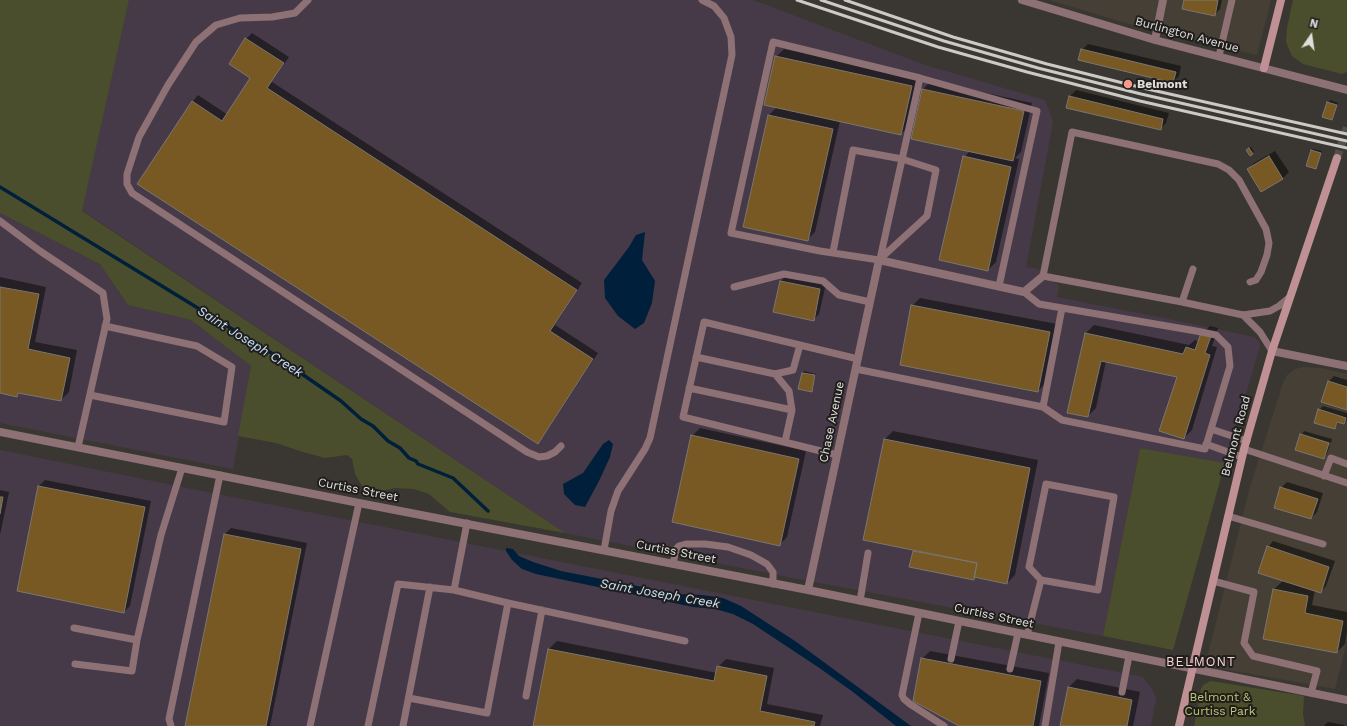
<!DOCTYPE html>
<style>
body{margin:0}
#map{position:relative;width:1347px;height:726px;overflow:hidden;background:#3a3732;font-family:"Work Sans",sans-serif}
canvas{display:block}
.north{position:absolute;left:1291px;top:16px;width:40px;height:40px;-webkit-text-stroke:3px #201e1c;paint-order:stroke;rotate:13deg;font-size:11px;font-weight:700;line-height:16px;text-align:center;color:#e0dedb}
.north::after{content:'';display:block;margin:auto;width:14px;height:18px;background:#e0dedb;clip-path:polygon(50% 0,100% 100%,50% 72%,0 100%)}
</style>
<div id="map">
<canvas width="1347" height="726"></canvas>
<div class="north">N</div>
</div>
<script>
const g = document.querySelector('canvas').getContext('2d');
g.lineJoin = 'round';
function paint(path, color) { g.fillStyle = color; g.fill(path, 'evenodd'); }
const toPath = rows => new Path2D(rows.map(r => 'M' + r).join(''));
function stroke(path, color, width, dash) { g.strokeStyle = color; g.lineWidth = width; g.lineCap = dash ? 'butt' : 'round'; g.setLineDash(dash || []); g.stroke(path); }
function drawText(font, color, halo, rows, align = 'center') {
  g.font = font + ' "Work Sans",sans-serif'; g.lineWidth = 4; g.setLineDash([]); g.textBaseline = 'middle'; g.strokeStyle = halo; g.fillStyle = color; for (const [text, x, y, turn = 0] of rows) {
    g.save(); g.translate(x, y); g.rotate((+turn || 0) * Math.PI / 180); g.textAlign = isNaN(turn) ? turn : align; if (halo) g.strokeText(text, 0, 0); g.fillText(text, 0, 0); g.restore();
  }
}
paint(toPath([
 [1049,0,1271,0,1257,55,1139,27],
 [1304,367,1321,368,1347,374,1347,641,1335,689,1223,669,1216,667,1211,663,1208,654,1250,487,1283,383,1287,375,1295,369]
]), '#453f35');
paint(toPath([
 [129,0,753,0,925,65,1045,100,1053,122,1026,267,1038,269,1059,286,1057,297,1173,320,1254,337,1258,340,1260,344,1259,350,1225,463,1140,448,1103,636,793,578,565,533,82,210],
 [0,213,100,264,128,305,191,320,251,366,233,469,0,423],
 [0,450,197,490,1143,677,1153,690,1156,699,1151,726,0,726]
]), '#473a48');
paint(toPath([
 [0,0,129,0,82,211,565,533,450,512,429,494,414,489,395,488,382,491,370,490,362,486,355,474,352,459,347,455,325,458,303,452,276,443,238,436,251,366,191,320,128,305,100,264,0,213],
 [1293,0,1347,0,1347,72,1342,74,1303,64,1292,56,1286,42,1287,28],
 [1140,448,1225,463,1173,650,1103,636],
 [1211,681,1304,696,1303,714,1305,726,1194,726,1201,689,1203,685]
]), '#4b4e2d');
paint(toPath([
 [645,232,642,260,655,281,652,303,644,323,635,329,618,316,605,298,604,280,629,247,636,235],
 [609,440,613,444,610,457,599,481,585,507,575,505,564,494,563,484,583,473,603,444],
 [506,548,513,549,519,556,533,562,561,571,678,594,702,595,723,598,741,606,795,641,911,726,896,726,853,692,818,667,753,624,733,614,715,609,693,607,536,574,522,569,512,560,506,551]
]), '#001f3a');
paint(toPath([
 [1185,0,1222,0,1220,9,1214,15],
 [252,33,289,57,272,82,582,283,555,325,598,353,543,437,537,443,139,184,193,101,198,95,228,115,252,78,230,64,246,39],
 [1088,44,1181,66,1179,76,1173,82,1082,50],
 [784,49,919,78,909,126,901,134,840,121,815,232,807,240,744,226,769,115,777,107,776,57],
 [931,81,1032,103,1021,152,1015,158,1019,159,996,262,988,270,964,157,970,151,912,139,923,89],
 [1076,90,1169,113,1166,123,1160,129,1068,107,1070,96],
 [1330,100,1338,103,1332,119,1323,117],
 [1251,147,1254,152,1252,153,1249,148],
 [1313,149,1322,151,1316,168,1312,150],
 [1275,151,1289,172,1283,178,1262,191,1248,169,1254,163],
 [787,275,826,284,819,314,813,320,774,312,781,281],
 [0,277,46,287,35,342,77,350,69,392,61,400,20,392,17,396,0,392],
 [920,298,1057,324,1046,383,1038,391,912,306],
 [1094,325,1189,345,1195,340,1200,342,1202,334,1210,326,1218,328,1212,346,1217,347,1192,430,1184,438,1178,376,1106,361,1096,408,1088,416,1068,413,1086,333],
 [804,371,816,374,813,389,811,390,800,388,803,373],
 [1334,376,1347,380,1347,409,1328,382],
 [1323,406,1347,413,1347,420,1344,423,1339,422,1335,428,1319,410],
 [700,428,806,451,787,537,779,545,692,436],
 [893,431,1038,460,1015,575,1007,583,976,576,974,579,910,566,913,551,915,550,885,439],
 [1304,431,1332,439,1331,443,1302,434],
 [1302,434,1302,436,1330,445,1327,454,1324,458,1296,449],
 [45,480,151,501,130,606,124,612,18,590,39,486],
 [1287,482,1323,493,1317,512,1311,518,1281,488],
 [0,490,9,492,0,535],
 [231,528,307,543,270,726,186,726,225,534],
 [1273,541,1335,561,1326,586,1321,592,1315,590,1312,605,1347,612,1347,632,1345,644,1337,652,1265,638,1274,589,1284,580,1268,547],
 [557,641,717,673,718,667,726,659,774,668,767,704,823,715,820,726,534,726,549,649],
 [930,651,1049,673,1039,726,961,726,922,659],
 [1077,679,1140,692,1133,726,1061,726,1069,687],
 [1328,722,1344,725,1344,726,1324,726]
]), '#0007');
stroke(toPath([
 [0,187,273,354,341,401,361,419,373,426,388,441,400,448,409,458,416,461,418,464,453,478,488,511]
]), '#001f3a', 3.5);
const building = toPath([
 [1184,0,1218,0,1215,16,1182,9,1184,0],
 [245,38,284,63,267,88,577,290,550,331,593,359,538,444,137,184,192,101,222,121,250,78,229,64,245,38],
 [1081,49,1176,72,1173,83,1078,60,1081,49],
 [775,56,912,86,901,135,764,105,775,56],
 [922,89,1024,111,1013,161,911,139,922,89],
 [1069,96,1163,119,1161,130,1066,108,1069,96],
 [1327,102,1337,105,1332,120,1322,117,1327,102],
 [768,115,833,129,808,241,743,227,768,115],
 [1249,148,1253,154,1250,156,1246,150,1249,148],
 [1311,150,1321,153,1316,169,1306,166,1311,150],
 [963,156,1011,167,988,271,939,260,963,156],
 [1269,156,1283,179,1261,192,1247,169,1269,156],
 [780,281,820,289,814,321,773,312,780,281],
 [0,287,39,294,28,349,70,358,61,401,18,393,17,397,0,393,0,287],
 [911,305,1050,332,1038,392,900,365,911,305],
 [1085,333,1183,354,1186,347,1195,350,1201,333,1211,336,1205,353,1210,355,1184,439,1159,431,1177,377,1101,361,1088,417,1067,413,1085,333],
 [802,373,815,375,812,392,798,389,802,373],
 [1328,381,1347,387,1347,410,1321,402,1328,381],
 [1318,409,1346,418,1344,424,1337,422,1335,429,1314,423,1318,409],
 [1300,434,1329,443,1324,459,1295,450,1300,434],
 [691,435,799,459,780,546,672,522,691,435],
 [884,439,1030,468,1007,584,974,577,977,563,863,540,884,439],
 [38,486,145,507,124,613,17,591,38,486],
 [1280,487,1318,499,1311,519,1274,508,1280,487],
 [0,497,3,497,0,514,0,497],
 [224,534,301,549,266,726,185,726,224,534],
 [1267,546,1329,567,1321,593,1258,573,1267,546],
 [913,551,977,563,974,580,909,567,913,551],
 [1273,589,1308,596,1305,613,1343,621,1337,653,1263,639,1273,589],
 [548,649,714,681,717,666,767,676,760,711,815,722,814,726,533,726,548,649],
 [921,658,1041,681,1033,726,959,726,913,701,921,658],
 [1068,687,1132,700,1127,726,1060,726,1068,687]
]);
paint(building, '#785823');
stroke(building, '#7a7671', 1);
stroke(toPath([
 [1337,158,1347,127]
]), '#53504b', 8, [8, 4]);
stroke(toPath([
 [308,0,295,13,272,17,240,18,216,25,196,42,168,85,139,137,127,174,127,184,132,193,527,452,539,457,547,456,555,452,561,446],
 [1219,56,1232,0],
 [0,221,40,251,103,293,107,319,78,447],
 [833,252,853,150,902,159,936,170,927,216,879,260],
 [880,259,920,78],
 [879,260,820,251,731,233,773,42,920,78,1037,111,999,286],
 [1250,282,1256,280,1261,272,1267,255,1269,243,1266,229,1239,180,1229,170,1218,164,1072,132,1043,276,1182,302,1243,315,1270,311,1279,306,1290,297],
 [734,287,784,274,823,281,839,295,870,302],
 [1182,302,1193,269],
 [1243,315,1260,332,1272,351],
 [696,357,775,374,793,370,800,345],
 [856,369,1043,407,1062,420,1205,449,1230,366,1228,347,1216,335,1196,331,1039,304,1024,292],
 [775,374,789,391,792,410],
 [689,388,792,410,785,442],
 [90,395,224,422,232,367,197,346,105,326],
 [1043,407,1062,308],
 [1211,429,1247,441],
 [1206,444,1242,457],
 [1244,449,1347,483],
 [837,455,683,417,704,322,858,359],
 [1324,476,1331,458,1347,464],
 [1046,484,1114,497,1098,590,1041,580,1029,567,1046,484],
 [1228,516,1323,544],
 [604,550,611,511,618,491,645,449,650,438,732,55,731,37,724,18,714,6,702,0],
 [673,564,676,549,679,546,686,544,705,544,728,547,751,555,767,564,773,572,773,584],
 [1213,581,1254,592,1244,643,1253,656,1317,671,1311,693],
 [454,590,508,603],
 [860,601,868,553],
 [919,613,902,695,904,699,910,704,944,726],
 [74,628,137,640,161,535,182,468],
 [1027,635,1041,580],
 [951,659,959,621],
 [75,664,132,671,137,640],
 [1010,669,1018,633],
 [1122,692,1129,656],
 [526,696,542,610],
 [409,698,487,713,508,603,685,641],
 [171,726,169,719,220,475],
 [310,726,359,503],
 [368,726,398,584,454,590,467,523],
 [403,726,430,587],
 [1045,726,1059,642]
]), '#8e7174', 7);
stroke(toPath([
 [1022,0,1155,40,1347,90],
 [1155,40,1163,0],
 [1272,351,1347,366],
 [0,432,359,503,808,590,1347,700],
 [808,590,879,260,1024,292,1043,276]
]), '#8e7174', 8);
stroke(toPath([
 [1264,68,1281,0],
 [1179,726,1244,449,1272,351,1337,158]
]), '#bf9195', 8);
stroke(toPath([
 [797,0,938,47,1027,72,1140,101,1347,148],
 [821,0,944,41,1038,68,1141,94,1347,141],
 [845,0,953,37,1047,64,1143,88,1347,134]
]), '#cccac7', 3);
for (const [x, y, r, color] of [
 [1128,84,5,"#f59d8d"]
]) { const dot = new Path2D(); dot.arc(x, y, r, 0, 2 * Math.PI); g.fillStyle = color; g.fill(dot); stroke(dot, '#201e1c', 1.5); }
drawText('12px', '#e0dedb', '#201e1c', [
 ["Burlington Avenue",1187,35,15],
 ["Chase Avenue",832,422,-78],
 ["Belmont Road",1236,436,-75],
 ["Curtiss Street",358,490,11],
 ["Curtiss Street",676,552,11],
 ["Curtiss Street",994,616,12]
]);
drawText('bold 12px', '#e0dedb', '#201e1c', [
 ["Belmont",1137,84]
], 'left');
drawText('12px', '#c0c770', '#201e1c', [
 ["Belmont &",1220,697],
 ["Curtiss Park",1220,711]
]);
drawText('italic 13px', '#c5e0f9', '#201e1c', [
 ["Saint Joseph Creek",250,342,32],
 ["Saint Joseph Creek",660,594,10]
]);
g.letterSpacing = '1px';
drawText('13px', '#f8d5ce', '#201e1c', [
 ["BELMONT",1201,662]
]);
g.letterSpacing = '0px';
</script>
